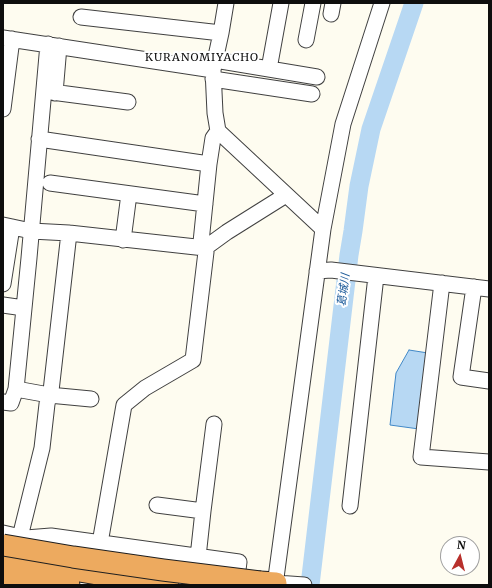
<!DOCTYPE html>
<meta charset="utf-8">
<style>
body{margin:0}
#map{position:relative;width:492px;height:588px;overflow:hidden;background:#fefcf0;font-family:Merriweather,serif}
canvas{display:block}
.frame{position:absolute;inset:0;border:4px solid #0e0e0e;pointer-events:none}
.north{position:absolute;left:440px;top:536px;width:40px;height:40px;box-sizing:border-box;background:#fff;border:1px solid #9f9f9f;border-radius:50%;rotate:7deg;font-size:11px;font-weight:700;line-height:16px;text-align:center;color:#0e0e0e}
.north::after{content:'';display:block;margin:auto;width:14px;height:18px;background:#b8302c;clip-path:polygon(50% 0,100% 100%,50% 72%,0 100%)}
</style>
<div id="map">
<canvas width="492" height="588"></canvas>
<div class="frame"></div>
<div class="north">N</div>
</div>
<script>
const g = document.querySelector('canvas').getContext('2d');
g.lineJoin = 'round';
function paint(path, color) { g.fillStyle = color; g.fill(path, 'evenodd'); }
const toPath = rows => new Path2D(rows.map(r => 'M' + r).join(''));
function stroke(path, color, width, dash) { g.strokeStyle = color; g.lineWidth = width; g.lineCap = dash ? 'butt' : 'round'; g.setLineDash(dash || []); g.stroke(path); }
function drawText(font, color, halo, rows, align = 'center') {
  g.font = font + ' Merriweather,"Noto Sans JP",serif'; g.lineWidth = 4; g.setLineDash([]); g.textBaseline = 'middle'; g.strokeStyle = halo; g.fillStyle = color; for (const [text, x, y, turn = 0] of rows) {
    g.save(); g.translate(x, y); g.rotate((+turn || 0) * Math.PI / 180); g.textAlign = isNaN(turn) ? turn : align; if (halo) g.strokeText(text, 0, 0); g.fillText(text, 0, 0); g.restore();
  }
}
const water = toPath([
 [409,350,428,353,419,429,390,425,396,373,409,350]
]);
paint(water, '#b7d8f3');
stroke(water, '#4188c7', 1);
stroke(toPath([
 [310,585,349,255,353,231,359,186,371,129,414,3]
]), '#b7d8f3', 19);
const minor = toPath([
 [226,3,221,33,213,70,215,113,218,131,323,229],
 [331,14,333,3],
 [81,17,221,33],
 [3,38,213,70],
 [306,40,313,3],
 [215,60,317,77],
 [269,69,281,3],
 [213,79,312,94],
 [44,91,128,102],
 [55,93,59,46],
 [3,109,12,39],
 [39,139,209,164],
 [50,183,205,204],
 [3,225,31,231,69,233,205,248,227,232,286,195],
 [123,240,129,194],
 [317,271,331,270,489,289],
 [442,283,421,457,489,462],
 [3,284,12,227],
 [474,287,461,377,489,381],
 [3,305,24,308],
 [16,389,49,395,91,399],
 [3,402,11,403,16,389,29,258,48,44],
 [157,505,203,511],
 [350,506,376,276],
 [3,533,29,539],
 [20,537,42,448,47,404,49,395,51,391,69,233],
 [26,538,51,536,239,562,236,585],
 [100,543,124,405,145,388,193,360,206,252,205,248,201,242,209,164,213,138,218,131],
 [198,557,203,511,214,424],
 [266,580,276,583,304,585],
 [275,585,323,229,343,124,382,3]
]);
const highway = toPath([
 [3,558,133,580,168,585],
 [3,574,69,585],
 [260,582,276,583]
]);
stroke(minor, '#414141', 17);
stroke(highway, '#1f1f1f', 23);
stroke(minor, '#fff', 15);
stroke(highway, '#edaa5f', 21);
const highwayBridge = toPath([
 [3,545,73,557,163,570,260,582]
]);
stroke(highwayBridge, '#1f1f1f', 23, []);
stroke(highwayBridge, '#edaa5f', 21);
g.letterSpacing = '1px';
drawText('11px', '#0e0e0e', '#fff', [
 ["KURANOMIYACHO",202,58]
]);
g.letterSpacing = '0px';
drawText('italic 11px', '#1d5b9a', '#fff', [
 ["葛城川",344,290,-83]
]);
</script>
